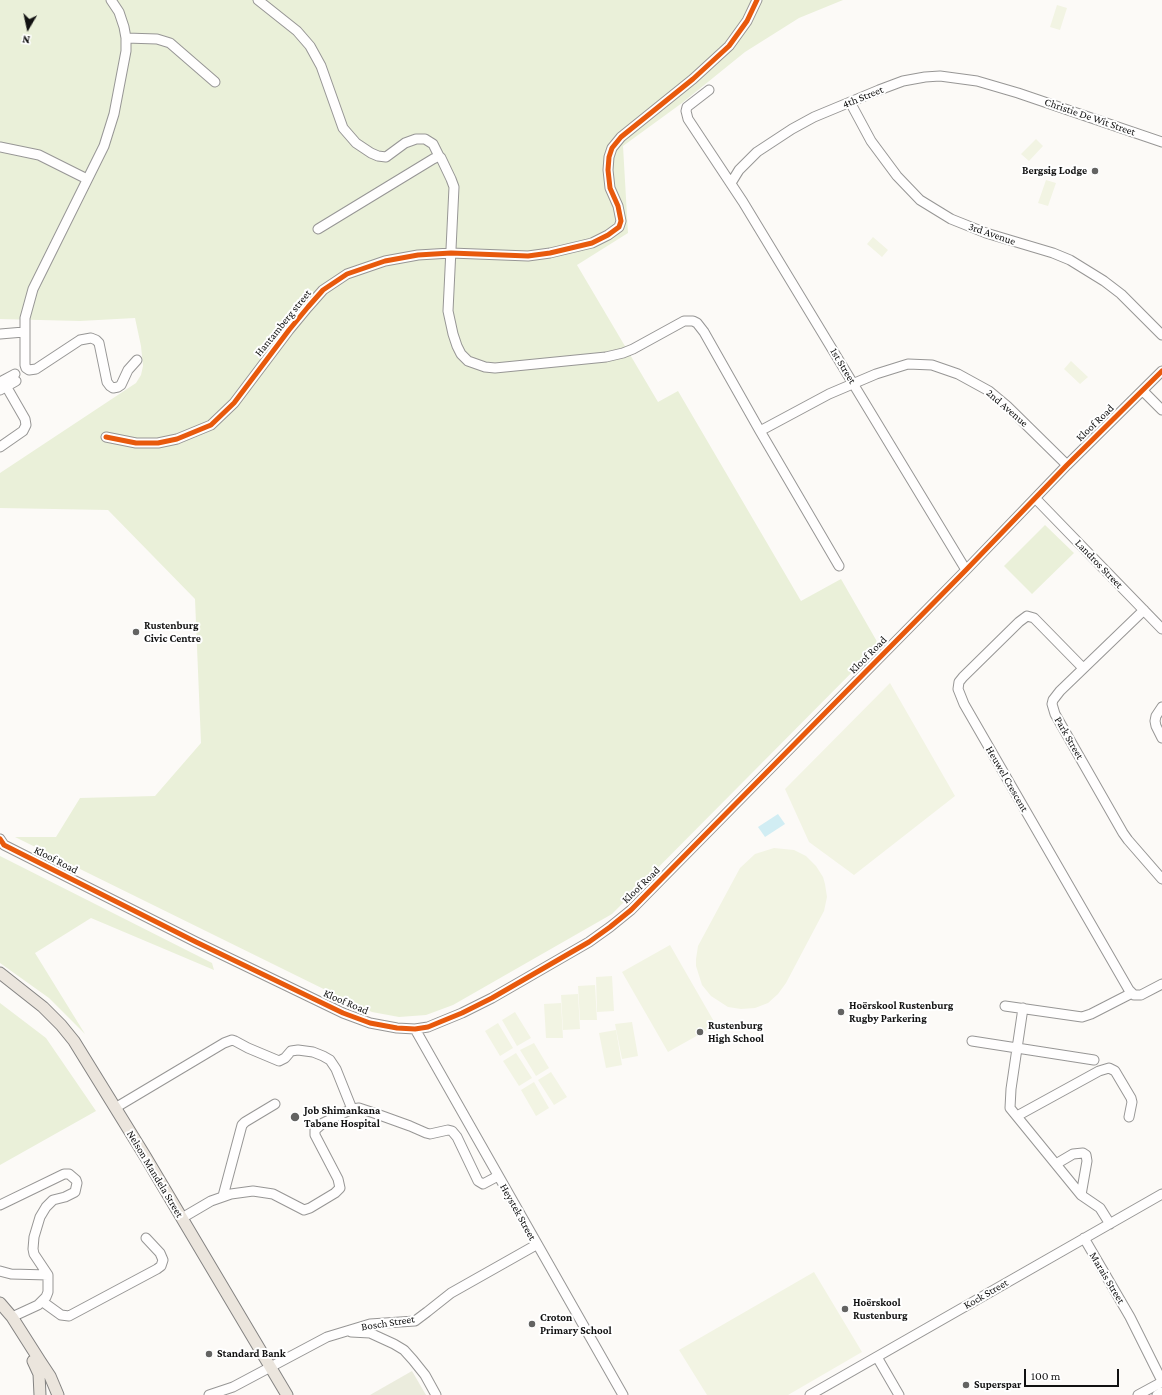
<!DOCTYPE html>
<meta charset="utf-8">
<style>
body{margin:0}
#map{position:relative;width:1162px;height:1395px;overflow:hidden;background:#fcfaf7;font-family:"Crimson Pro",serif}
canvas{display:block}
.north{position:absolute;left:8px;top:8px;width:40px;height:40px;-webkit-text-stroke:3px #fff;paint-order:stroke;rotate:189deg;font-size:11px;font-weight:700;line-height:16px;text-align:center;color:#111}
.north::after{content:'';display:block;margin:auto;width:14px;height:18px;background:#111;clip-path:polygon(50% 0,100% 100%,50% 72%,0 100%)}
.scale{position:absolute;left:1024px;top:1369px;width:95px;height:18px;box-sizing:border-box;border:2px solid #111;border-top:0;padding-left:5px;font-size:12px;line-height:14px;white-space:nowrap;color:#111;-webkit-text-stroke:3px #fff;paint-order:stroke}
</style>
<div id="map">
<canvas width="1162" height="1395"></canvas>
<div class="north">N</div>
<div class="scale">100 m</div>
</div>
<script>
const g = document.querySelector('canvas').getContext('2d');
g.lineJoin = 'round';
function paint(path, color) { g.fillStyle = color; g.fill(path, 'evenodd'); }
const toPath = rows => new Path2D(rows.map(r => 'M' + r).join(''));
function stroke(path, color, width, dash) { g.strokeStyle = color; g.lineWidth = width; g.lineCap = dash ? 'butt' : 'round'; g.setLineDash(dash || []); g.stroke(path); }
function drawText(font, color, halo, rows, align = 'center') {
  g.font = font + ' "Crimson Pro",serif'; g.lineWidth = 4; g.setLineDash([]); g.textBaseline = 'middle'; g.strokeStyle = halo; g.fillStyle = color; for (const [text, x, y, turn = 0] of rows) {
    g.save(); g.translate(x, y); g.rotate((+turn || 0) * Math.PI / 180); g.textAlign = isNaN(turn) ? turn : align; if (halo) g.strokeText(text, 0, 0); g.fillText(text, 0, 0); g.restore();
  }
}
paint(toPath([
 [0,0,843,0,799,18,745,52,682,103,623,146,628,233,577,265,658,402,678,391,801,601,841,579,879,645,612,914,453,1005,426,1015,399,1017,372,1012,348,1001,15,837,56,837,80,798,155,796,201,743,195,599,108,510,0,508,0,473,136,383,141,375,143,366,141,346,135,318,80,321,0,319],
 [1045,525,1074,553,1032,594,1004,566],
 [0,856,212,963,214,970,91,918,35,953,85,1034,49,998,0,963],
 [0,1003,46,1038,96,1111,0,1165]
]), '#eaf0d9');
paint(toPath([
 [412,1371,426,1395,370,1395]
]), '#ebecdd');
paint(toPath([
 [1057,5,1067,8,1060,30,1050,27],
 [1036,139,1043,146,1029,161,1021,154],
 [1046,180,1056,183,1048,206,1038,203],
 [873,237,888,250,882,257,867,244],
 [1071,361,1088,377,1080,384,1064,369],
 [890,683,955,796,854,875,809,842,785,789],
 [774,848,794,850,806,856,816,866,823,877,825,884,827,897,824,911,786,983,778,994,768,1003,755,1008,741,1009,728,1007,711,996,702,985,696,966,696,959,698,946,740,868,755,854],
 [670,945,716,1025,668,1052,622,972],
 [612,976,614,1011,597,1012,596,977],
 [595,985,597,1020,580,1020,578,986],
 [578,994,580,1029,563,1030,561,995],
 [561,1003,563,1038,546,1038,544,1004],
 [515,1012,531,1038,517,1046,502,1020],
 [632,1022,638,1056,622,1059,615,1024],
 [498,1023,513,1048,500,1056,485,1031],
 [616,1030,622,1065,606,1068,599,1033],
 [534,1043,549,1068,536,1076,520,1050],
 [516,1053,532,1078,519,1086,503,1061],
 [551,1072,567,1097,554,1105,538,1080],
 [534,1082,549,1108,536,1116,521,1090],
 [814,1272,862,1352,788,1395,707,1395,679,1350]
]), '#f2f4e3');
paint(toPath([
 [778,814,785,824,765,837,758,827]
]), '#d1edf3');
const minor = toPath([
 [111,0,119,12,124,27,126,38,126,51,114,114,104,146,33,289,25,318,25,365,26,368,29,370,36,369,80,340,91,338,96,340,99,343,107,382,110,386,113,388,118,387,121,385,128,370,137,360],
 [258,0,297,31,310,46,321,66,343,128,356,143,371,153,378,156,386,157,405,143,416,139,425,139,433,144,439,156],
 [126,38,157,39,170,43,215,82],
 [709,90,687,107,686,111,688,119,743,202,966,570],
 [850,102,871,141,897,176,920,200,951,219,986,233,1053,253,1070,260,1104,281,1121,294,1162,335],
 [0,147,39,155,87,179],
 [731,183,739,170,757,152,792,129,814,117,879,90,903,81,925,77,940,76,977,81,1018,93,1162,142],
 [318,229,433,159,439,156,441,158,451,179,454,187,448,311,453,334,457,346,461,354,468,361,485,367,495,368,606,357,623,353,633,349,684,321,693,321,697,323,704,332,760,431,839,566],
 [0,334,24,332],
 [0,382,15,374],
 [0,390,16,381],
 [1143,391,1162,410],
 [760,431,829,394,876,374,908,364,932,365,958,374,989,391,1007,406,1067,465],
 [106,437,136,443,158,443,177,439,211,425,234,403,289,330,308,307,323,290,347,274,385,261,418,255,451,253,528,256,550,253,592,243,608,235,619,227,621,221,618,206,610,188,608,170,609,157,612,148,621,137,693,79,729,46,747,21,757,0],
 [0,447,23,431,26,425,25,419,6,386],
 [1036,499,1162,629],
 [1144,610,1060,691,1053,700,1052,704,1055,714,1123,833,1128,840,1162,879],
 [1083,668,1034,618,1027,616,1019,622,963,677,959,682,958,689,964,704,1129,990,1134,995,1141,995,1162,984],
 [1162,707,1156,716,1155,721,1156,726,1162,738],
 [0,839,4,845,196,942,343,1013,370,1023,397,1028,415,1029,428,1027,440,1022,462,1013,492,998,589,942,610,927,631,910,966,570,1067,465,1162,371],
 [1005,1006,1082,1017,1091,1014,1132,993],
 [1023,1008,1011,1089,1010,1108,1081,1195,1100,1208,1110,1224],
 [415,1029,623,1395],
 [972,1041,1094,1060],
 [115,1108,224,1043,232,1040,235,1041,248,1048,279,1061,285,1058,291,1051,298,1050,313,1052,323,1056,330,1060,336,1069,352,1109],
 [1017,1116,1099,1071,1109,1068,1115,1071,1131,1098,1132,1102,1129,1117],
 [1056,1164,1073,1154,1083,1153,1086,1155,1087,1161,1081,1195],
 [223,1196,242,1125,245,1122,275,1104],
 [0,1205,64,1174,69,1174,76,1180,77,1183,75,1192,65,1197,53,1200,46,1207,40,1217,34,1237,33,1249,34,1254,48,1275,48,1292,46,1297,38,1305,12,1317],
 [182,1218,211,1201,231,1194,253,1191,273,1194,304,1210,310,1208,335,1193,340,1188,338,1179,315,1135,315,1130,323,1123,352,1109,359,1108,374,1113,410,1126,426,1133,430,1134,448,1130,452,1131,457,1137,478,1181,483,1184,498,1176],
 [1084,1238,1130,1317,1162,1381],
 [0,1271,11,1274,48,1275],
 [43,1302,61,1315,69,1316,157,1269,161,1266,163,1260,160,1253,146,1238],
 [351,1332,370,1333,394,1344,404,1350,413,1360,425,1375,436,1395],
 [877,1357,899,1395],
 [209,1395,233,1387,327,1337,370,1324,415,1321,427,1312,451,1293,536,1245],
 [810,1395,1162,1194],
 [1138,1395,1162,1382],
 [1157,1395,1162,1392]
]);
const major = toPath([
 [0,973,43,1007,61,1025,74,1041,145,1156,287,1395],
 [0,1303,12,1317,40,1361,50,1376,58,1395],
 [33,1361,39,1374,40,1395]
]);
stroke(minor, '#979695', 11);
stroke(major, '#848382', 13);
stroke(minor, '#fffefe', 9);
stroke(major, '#ebe5dd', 11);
stroke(toPath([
 [106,437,136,443,158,443,177,439,211,425,234,403,289,330,308,307,323,290,347,274,385,261,418,255,451,253,528,256,550,253,592,243,608,235,619,227,621,221,618,206,610,188,608,170,609,157,612,148,621,137,693,79,729,46,747,21,757,0],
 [0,839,4,845,196,942,343,1013,370,1023,397,1028,415,1029,428,1027,440,1022,462,1013,492,998,589,942,610,927,631,910,966,570,1067,465,1162,371]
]), '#e8590c', 5);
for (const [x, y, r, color] of [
 [1095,171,4,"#636362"],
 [136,632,4,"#636362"],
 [841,1012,4,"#636362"],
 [700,1032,4,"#636362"],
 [295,1117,5,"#636362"],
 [845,1309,4,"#636362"],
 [532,1324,4,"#636362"],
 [209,1354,4,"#636362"],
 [966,1385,4,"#636362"]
]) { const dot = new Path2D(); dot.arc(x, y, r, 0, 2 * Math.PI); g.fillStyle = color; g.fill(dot); stroke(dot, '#fff', 1.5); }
drawText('11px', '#111', '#fff', [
 ["4th Street",863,97,-22],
 ["Christie De Wit Street",1090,117,19],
 ["3rd Avenue",992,234,19],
 ["Hantamberg street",283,323,-51],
 ["1st Street",843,366,59],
 ["2nd Avenue",1007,408,41],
 ["Kloof Road",1095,423,-44],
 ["Landros Street",1099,564,46],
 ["Kloof Road",868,655,-45],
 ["Park Street",1069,738,60],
 ["Heuwel Crescent",1007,779,60],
 ["Kloof Road",56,860,27],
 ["Kloof Road",641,885,-44],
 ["Kloof Road",346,1002,23],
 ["Nelson Mandela Street",155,1174,59],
 ["Heystek Street",518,1212,61],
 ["Marais Street",1107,1278,59],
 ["Kock Street",986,1294,-30],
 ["Bosch Street",388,1323,-9]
]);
drawText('bold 11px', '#111', '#fff', [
 ["Bergsig Lodge",1087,171,"right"],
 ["Rustenburg",144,626],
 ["Civic Centre",144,639],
 ["Hoërskool Rustenburg",849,1006],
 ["Rugby Parkering",849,1019],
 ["Rustenburg",708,1026],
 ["High School",708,1039],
 ["Job Shimankana",304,1111],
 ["Tabane Hospital",304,1124],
 ["Hoërskool",853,1303],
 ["Rustenburg",853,1316],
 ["Croton",540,1318],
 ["Primary School",540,1331],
 ["Standard Bank",217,1354],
 ["Superspar",974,1385]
], 'left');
</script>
